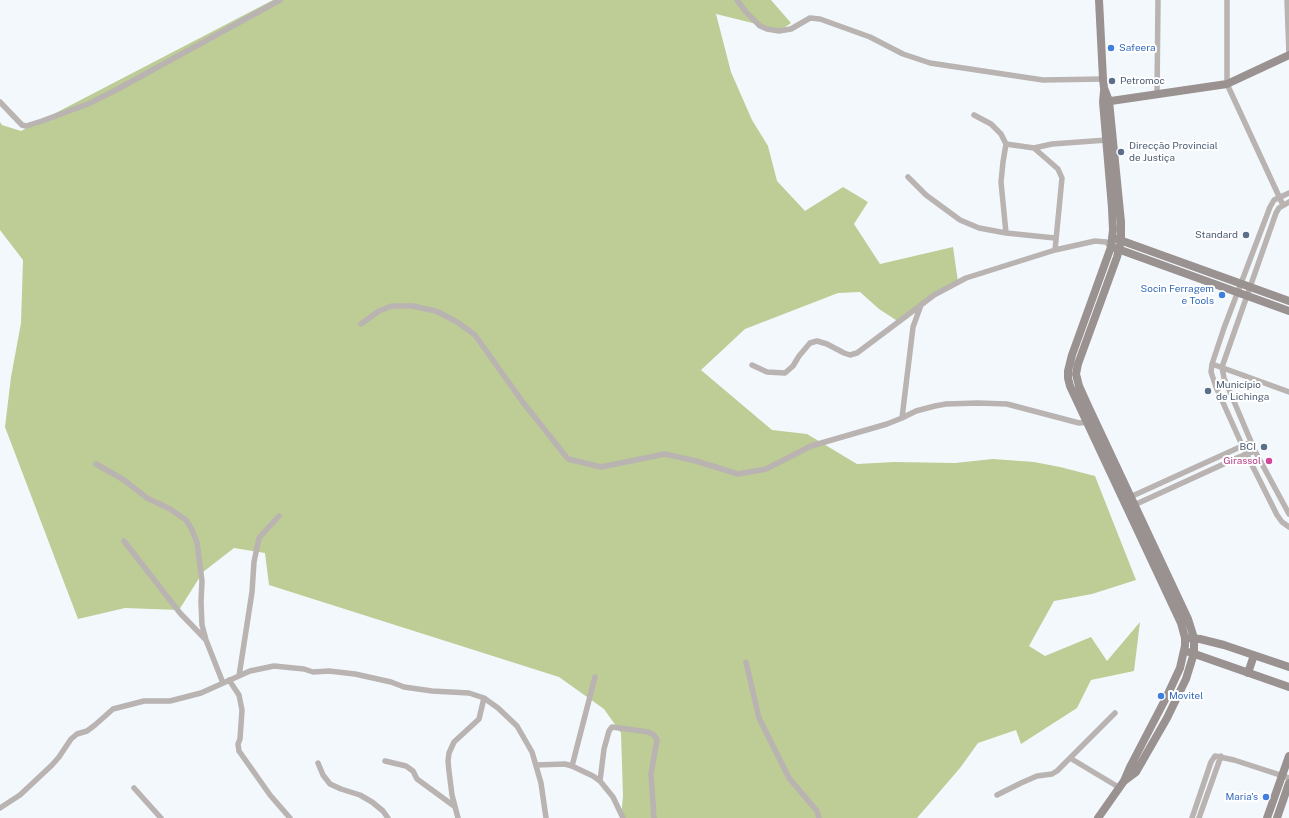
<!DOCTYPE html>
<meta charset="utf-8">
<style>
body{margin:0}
canvas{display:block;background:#f3f8fd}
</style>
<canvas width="1289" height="818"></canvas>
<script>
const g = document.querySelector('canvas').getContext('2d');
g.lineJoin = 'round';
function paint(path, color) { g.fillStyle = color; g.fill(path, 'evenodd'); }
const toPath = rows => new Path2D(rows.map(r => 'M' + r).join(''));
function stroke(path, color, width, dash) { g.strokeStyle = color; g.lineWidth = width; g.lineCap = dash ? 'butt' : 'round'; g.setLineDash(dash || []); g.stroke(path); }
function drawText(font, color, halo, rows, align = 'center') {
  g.font = font + ' "Public Sans",sans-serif'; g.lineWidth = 4; g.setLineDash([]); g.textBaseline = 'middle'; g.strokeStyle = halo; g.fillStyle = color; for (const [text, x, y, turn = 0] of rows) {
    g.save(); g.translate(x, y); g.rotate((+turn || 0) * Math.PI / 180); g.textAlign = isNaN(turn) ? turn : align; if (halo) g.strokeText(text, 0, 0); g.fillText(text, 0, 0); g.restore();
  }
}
paint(toPath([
 [273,0,771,0,791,23,781,30,716,14,731,72,752,120,768,146,777,181,805,211,843,187,868,202,854,224,880,264,953,247,958,282,899,322,879,309,860,292,838,293,745,329,701,370,772,430,807,434,857,464,894,462,955,463,993,459,1034,462,1060,467,1095,476,1136,580,1092,594,1054,601,1029,646,1045,656,1091,637,1107,661,1140,622,1134,671,1091,680,1077,708,1021,744,1016,730,978,743,960,768,917,818,621,818,623,796,621,733,604,709,559,677,269,585,265,553,234,548,203,572,179,610,125,608,78,619,5,427,11,377,21,323,23,260,0,230,0,122,2,125,21,131]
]), '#becc95');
stroke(toPath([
 [737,0,746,12,760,26,767,29,779,31,791,29,810,18,820,19,870,37,903,54,930,63,1043,80,1103,79],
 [1227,0,1227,84,1283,205],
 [1287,0,1289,55],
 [1157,95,1158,0],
 [0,102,22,125,26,126,42,121,88,104,116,90,280,0],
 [974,115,991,124,1001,134,1006,144,1003,162,1001,182,1006,233],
 [1006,144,1034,148,1052,144,1107,140],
 [1034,148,1058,169,1062,178,1055,250],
 [908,177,926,195,960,220,979,228,1006,233,1055,238],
 [1289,193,1274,200,1270,207,1224,328,1212,364,1211,372,1216,387,1242,445,1277,515,1282,522,1289,527],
 [1289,202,1279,208,1276,213,1222,367,1224,378,1230,392,1255,451,1289,514],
 [361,324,379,311,392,306,412,306,436,311,457,322,475,335,522,401,568,459,601,467,665,454,696,461,738,474,766,469,811,446,887,424,902,418,916,411,935,406,946,404,978,403,1007,404,1079,423,1089,422],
 [1212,364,1289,392],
 [752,365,767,372,785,373,793,366,799,356,810,343,817,341,827,344,844,353,850,355,857,353,921,305],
 [902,418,913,327,921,305,934,295,966,278,1055,250,1095,241,1106,242,1111,247],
 [96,464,124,480,147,498,170,509,186,520,191,528,197,542,202,581,201,602,202,625,206,640,223,683],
 [1128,498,1251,442],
 [1132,506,1239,457,1255,451],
 [124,541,180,613,205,639],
 [746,662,759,718,789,778,817,811,819,818],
 [239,676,252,592,254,562,259,538,279,516],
 [229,680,239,695,242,710,240,739,238,744,239,751,270,795,290,818],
 [1115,713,1070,758,1120,788],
 [385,761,406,766,413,771,417,779,454,806],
 [318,763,323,775,330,784,341,789,360,795,372,802,383,811,388,818],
 [536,765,565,764,572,766,593,776,600,781,613,797,623,818],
 [572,766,595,677],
 [600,781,604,749,609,731,612,727,648,732,654,735,657,740,651,774,654,818],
 [134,788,161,818],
 [997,795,1021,783,1037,776,1052,774,1057,771,1070,758],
 [0,808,20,795,52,765,59,757,71,739,77,734,87,731,95,725,113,709,144,701,170,701,201,693,250,671,274,666,304,669,313,672,329,671,355,674,391,682,404,687,432,691,469,693,484,698,498,708,517,726,532,752,541,783,546,818],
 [458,818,452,795,449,771,448,761,449,753,454,742,479,719,484,698],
 [1192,818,1211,762,1215,756,1234,760,1289,778],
 [1199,818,1221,756]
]), '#b9b3b2', 5.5);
stroke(toPath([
 [1099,0,1103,79,1104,88,1109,101,1121,222,1121,241,1117,257,1078,364,1076,374,1079,386,1088,406,1188,619,1194,638,1194,653,1186,679,1167,718,1136,772,1124,781],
 [1104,102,1227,84,1289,55],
 [1117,239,1289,301],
 [1115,248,1289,311],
 [1189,638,1200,639,1224,645,1289,667],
 [1189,652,1289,687],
 [1248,673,1254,655],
 [1098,818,1124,781,1130,767,1167,696,1180,668,1185,646,1185,638,1181,623,1070,386,1068,378,1068,371,1072,355,1111,247,1113,230,1112,208,1103,102,1104,91],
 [1267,818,1289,756],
 [1277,818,1289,783]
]), '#9a9290', 8);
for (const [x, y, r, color] of [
 [1111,48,4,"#3f7fe0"],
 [1112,81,4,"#5c6f8a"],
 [1121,152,4,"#5c6f8a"],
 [1246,235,4,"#5c6f8a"],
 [1222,295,4,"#3f7fe0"],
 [1208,391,4,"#5c6f8a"],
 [1264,447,4,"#5c6f8a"],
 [1269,461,4,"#d1479c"],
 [1161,696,4,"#3f7fe0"],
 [1266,797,4,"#3f7fe0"]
]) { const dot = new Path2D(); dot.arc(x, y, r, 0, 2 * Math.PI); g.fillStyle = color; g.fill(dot); stroke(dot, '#fff', 1.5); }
drawText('10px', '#366cbe', '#fff', [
 ["Safeera",1119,48],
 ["Socin Ferragem",1214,289,"right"],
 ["e Tools",1214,301,"right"],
 ["Movitel",1169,696],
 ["Maria's",1258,797,"right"]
], 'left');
drawText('10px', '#4e5e75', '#fff', [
 ["Petromoc",1120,81],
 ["Direcção Provincial",1129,146],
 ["de Justiça",1129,158],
 ["Standard",1238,235,"right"],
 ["Município",1216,385],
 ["de Lichinga",1216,397],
 ["BCI",1256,447,"right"]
], 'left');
drawText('10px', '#b23c85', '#fff', [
 ["Girassol",1261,461]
], 'right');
</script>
